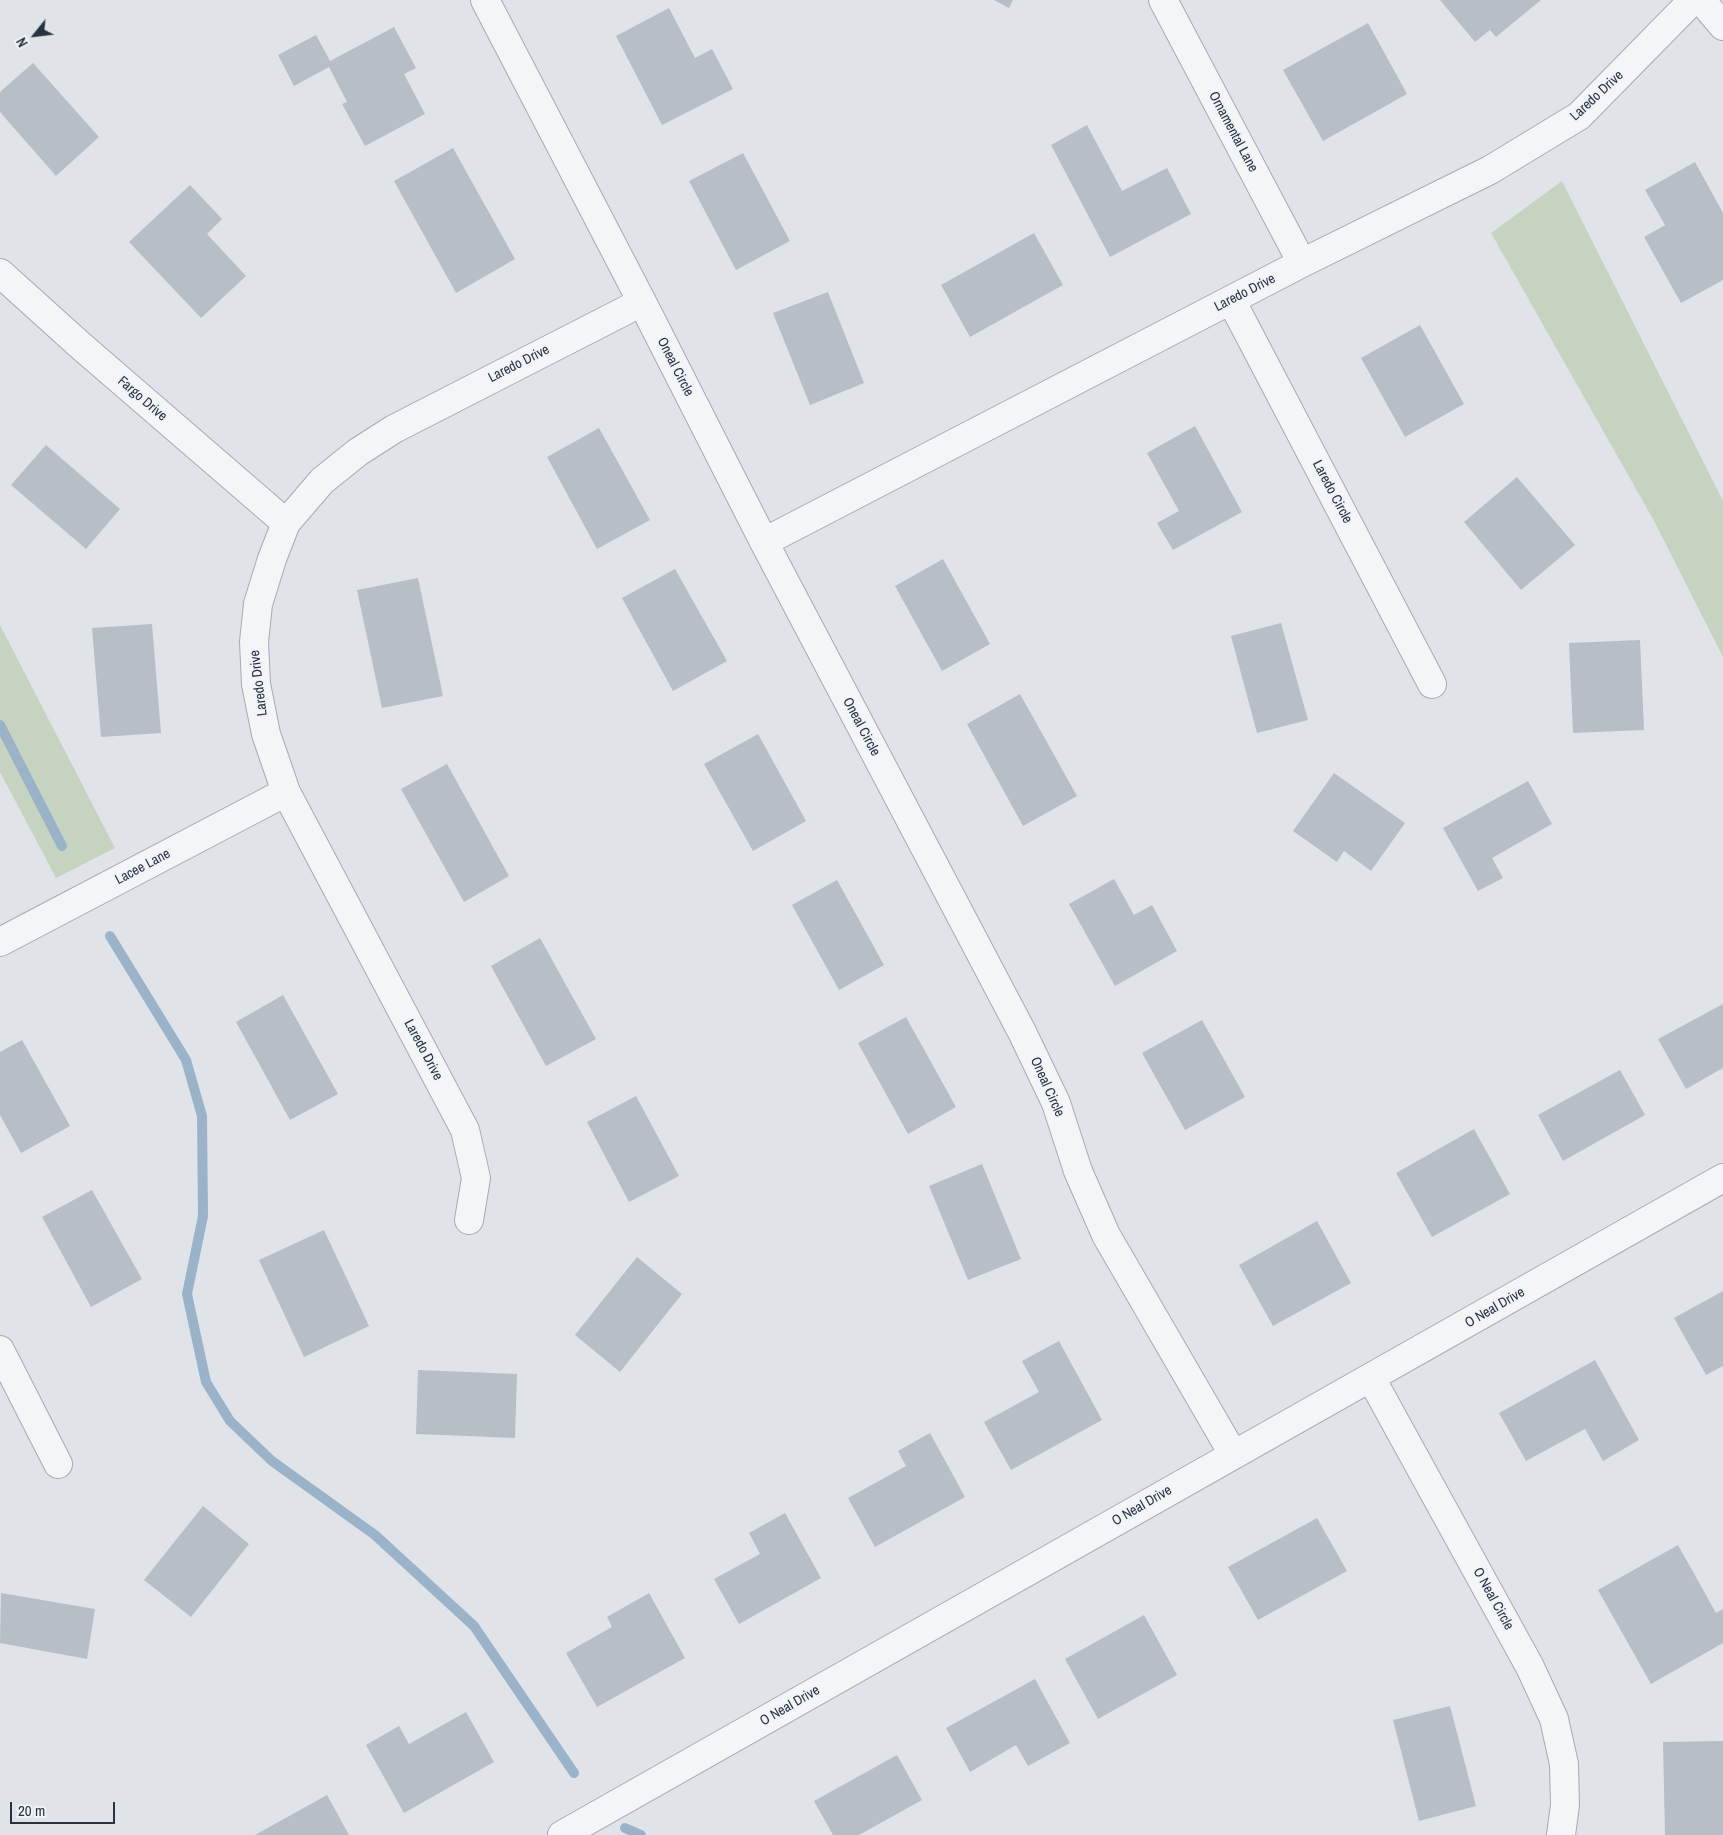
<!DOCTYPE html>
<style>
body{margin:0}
#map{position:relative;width:1723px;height:1835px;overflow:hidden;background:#e0e4e9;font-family:"Archivo Narrow",sans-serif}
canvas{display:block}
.north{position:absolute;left:10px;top:10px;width:50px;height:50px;-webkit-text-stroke:4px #f0f3f7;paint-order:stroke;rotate:241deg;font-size:14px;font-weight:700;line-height:20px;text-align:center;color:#293241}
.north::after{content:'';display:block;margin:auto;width:18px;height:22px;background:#293241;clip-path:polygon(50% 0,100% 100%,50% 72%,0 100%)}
.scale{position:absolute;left:10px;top:1802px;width:105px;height:22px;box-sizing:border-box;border:2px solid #293241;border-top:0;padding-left:6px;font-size:15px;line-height:18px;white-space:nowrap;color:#293241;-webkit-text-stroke:4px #f0f3f7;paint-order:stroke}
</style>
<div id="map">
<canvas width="1723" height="1835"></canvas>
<div class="north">N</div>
<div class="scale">20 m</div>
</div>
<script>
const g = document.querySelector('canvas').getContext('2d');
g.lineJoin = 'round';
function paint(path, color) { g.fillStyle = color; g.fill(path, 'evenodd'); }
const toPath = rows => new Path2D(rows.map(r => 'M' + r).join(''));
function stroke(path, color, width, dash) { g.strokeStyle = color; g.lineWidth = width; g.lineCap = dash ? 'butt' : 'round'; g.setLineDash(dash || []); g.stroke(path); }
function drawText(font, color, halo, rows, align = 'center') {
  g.font = font + ' "Archivo Narrow",sans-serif'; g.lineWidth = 4; g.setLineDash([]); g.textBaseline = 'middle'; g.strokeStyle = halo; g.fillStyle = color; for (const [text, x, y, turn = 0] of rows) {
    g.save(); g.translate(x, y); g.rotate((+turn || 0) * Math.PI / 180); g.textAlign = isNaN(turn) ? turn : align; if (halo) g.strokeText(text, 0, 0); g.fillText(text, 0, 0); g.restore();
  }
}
paint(toPath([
 [1562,181,1723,501,1723,657,1653,519,1491,233],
 [0,625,115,848,56,878,0,772]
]), '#c7d3c1');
stroke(toPath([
 [0,725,62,846],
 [110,936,186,1060,202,1116,203,1216,187,1294,206,1382,230,1421,272,1461,375,1535,474,1626,574,1773],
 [625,1828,641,1835]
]), '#9bb3c9', 10);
paint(toPath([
 [994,0,1013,0,1009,8],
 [1440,0,1541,0,1496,37,1490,30,1475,42],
 [669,8,695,58,712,49,733,89,662,125,616,36],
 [1368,23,1407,94,1323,141,1283,70],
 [394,27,416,68,404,74,425,114,365,146,342,104,347,102,329,67,294,86,278,55,316,35,330,61],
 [33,63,99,137,56,176,0,112,0,92],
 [1087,125,1122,191,1167,168,1191,214,1110,257,1051,145],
 [453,148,515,259,456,293,394,181],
 [743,153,790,241,736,270,689,181],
 [1695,162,1723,213,1723,280,1681,303,1644,237,1665,225,1645,190],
 [190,185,222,219,207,234,246,276,201,318,129,242],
 [1034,233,1063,285,970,337,941,285],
 [828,292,864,383,810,405,773,313],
 [1420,325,1464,404,1405,437,1361,358],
 [1195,426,1242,512,1173,550,1157,523,1179,511,1147,453],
 [599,428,650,520,597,549,547,457],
 [46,445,120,509,86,549,11,485],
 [1517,477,1575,545,1521,590,1464,522],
 [943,559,990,644,942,671,895,586],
 [675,569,727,661,673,691,622,598],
 [418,578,443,696,382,708,357,590],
 [1281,623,1308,720,1257,733,1231,636],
 [152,624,161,733,101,737,92,628],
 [1640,640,1644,730,1573,733,1569,643],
 [1020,694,1077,796,1023,826,967,724],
 [758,734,806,821,753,851,704,764],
 [447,764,509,876,464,902,401,789],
 [1334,773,1405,823,1371,871,1344,851,1337,862,1293,831],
 [1528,781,1552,824,1492,858,1503,878,1478,891,1443,828],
 [1114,879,1134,915,1152,905,1177,951,1115,986,1069,904],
 [837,880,884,965,839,990,792,905],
 [540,938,596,1039,546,1066,491,966],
 [283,995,338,1094,290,1120,236,1022],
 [1723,1004,1723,1068,1686,1089,1658,1039],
 [906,1017,956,1107,908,1134,858,1043],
 [1202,1020,1245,1097,1185,1130,1142,1053],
 [22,1040,70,1126,21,1153,0,1115,0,1052],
 [1620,1070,1645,1115,1563,1161,1538,1115],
 [636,1096,679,1176,629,1202,587,1122],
 [1474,1129,1510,1194,1432,1237,1396,1173],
 [982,1164,1021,1259,968,1280,929,1186],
 [92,1190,142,1279,91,1307,42,1217],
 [1317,1221,1351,1283,1273,1326,1239,1265],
 [324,1230,369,1326,304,1357,259,1260],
 [637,1257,682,1294,620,1372,575,1335],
 [1723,1291,1723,1366,1706,1375,1674,1318],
 [1059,1341,1102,1420,1011,1470,984,1422,1039,1392,1022,1361],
 [1595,1360,1639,1440,1603,1461,1585,1429,1526,1461,1499,1413],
 [418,1370,517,1374,515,1438,416,1434],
 [930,1433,965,1497,875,1547,848,1498,906,1466,898,1451],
 [203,1506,249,1544,191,1617,144,1580],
 [785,1513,821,1578,739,1624,714,1579,760,1554,749,1533],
 [1317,1518,1347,1571,1258,1620,1228,1567],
 [1678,1545,1716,1613,1723,1609,1723,1643,1651,1684,1598,1590],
 [1,1593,95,1609,87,1659,0,1643],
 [649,1593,685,1658,597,1707,566,1653,612,1627,607,1617],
 [1144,1615,1177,1675,1098,1719,1065,1659],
 [1035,1679,1070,1743,1028,1766,1016,1745,970,1772,946,1728],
 [1450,1706,1476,1806,1419,1821,1393,1720],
 [466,1712,494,1762,404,1813,366,1745,399,1726,409,1744],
 [1723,1741,1723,1835,1665,1835,1663,1742],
 [897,1755,922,1800,859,1835,833,1835,814,1801],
 [327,1795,349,1835,255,1835]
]), '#b7bec6');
const minor = toPath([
 [485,0,642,302,764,542,1022,1032,1056,1103,1078,1171,1106,1235,1233,1454],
 [1163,0,1302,263],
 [1701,0,1723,26],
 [0,273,81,346,286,523],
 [1231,300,1432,684],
 [764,542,1302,263,1490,170,1579,116,1693,0],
 [0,942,286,792],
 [469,1220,476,1178,465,1130,286,792,266,734,256,684,254,642,258,604,272,559,286,523,322,481,358,452,394,429,642,302],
 [0,1350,58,1464],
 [1371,1378,1530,1667,1554,1719,1564,1764,1565,1805,1561,1835],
 [562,1835,1723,1178]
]);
stroke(minor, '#a5abb3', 30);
stroke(minor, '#f3f5f7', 28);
drawText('14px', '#293241', '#f0f3f7', [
 ["Laredo Drive",1597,96,-43],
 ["Ornamental Lane",1233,132,62],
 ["Laredo Drive",1245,293,-27],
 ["Laredo Drive",519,364,-27],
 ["Oneal Circle",675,367,63],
 ["Fargo Drive",142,399,41],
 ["Laredo Circle",1332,492,62],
 ["Laredo Drive",259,683,-97],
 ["Oneal Circle",861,727,62],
 ["Lacee Lane",143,867,-28],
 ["Laredo Drive",423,1050,62],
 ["Oneal Circle",1047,1087,66],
 ["O Neal Drive",1495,1308,-30],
 ["O Neal Drive",1142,1506,-30],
 ["O Neal Circle",1493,1599,61],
 ["O Neal Drive",790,1706,-30]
]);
</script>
